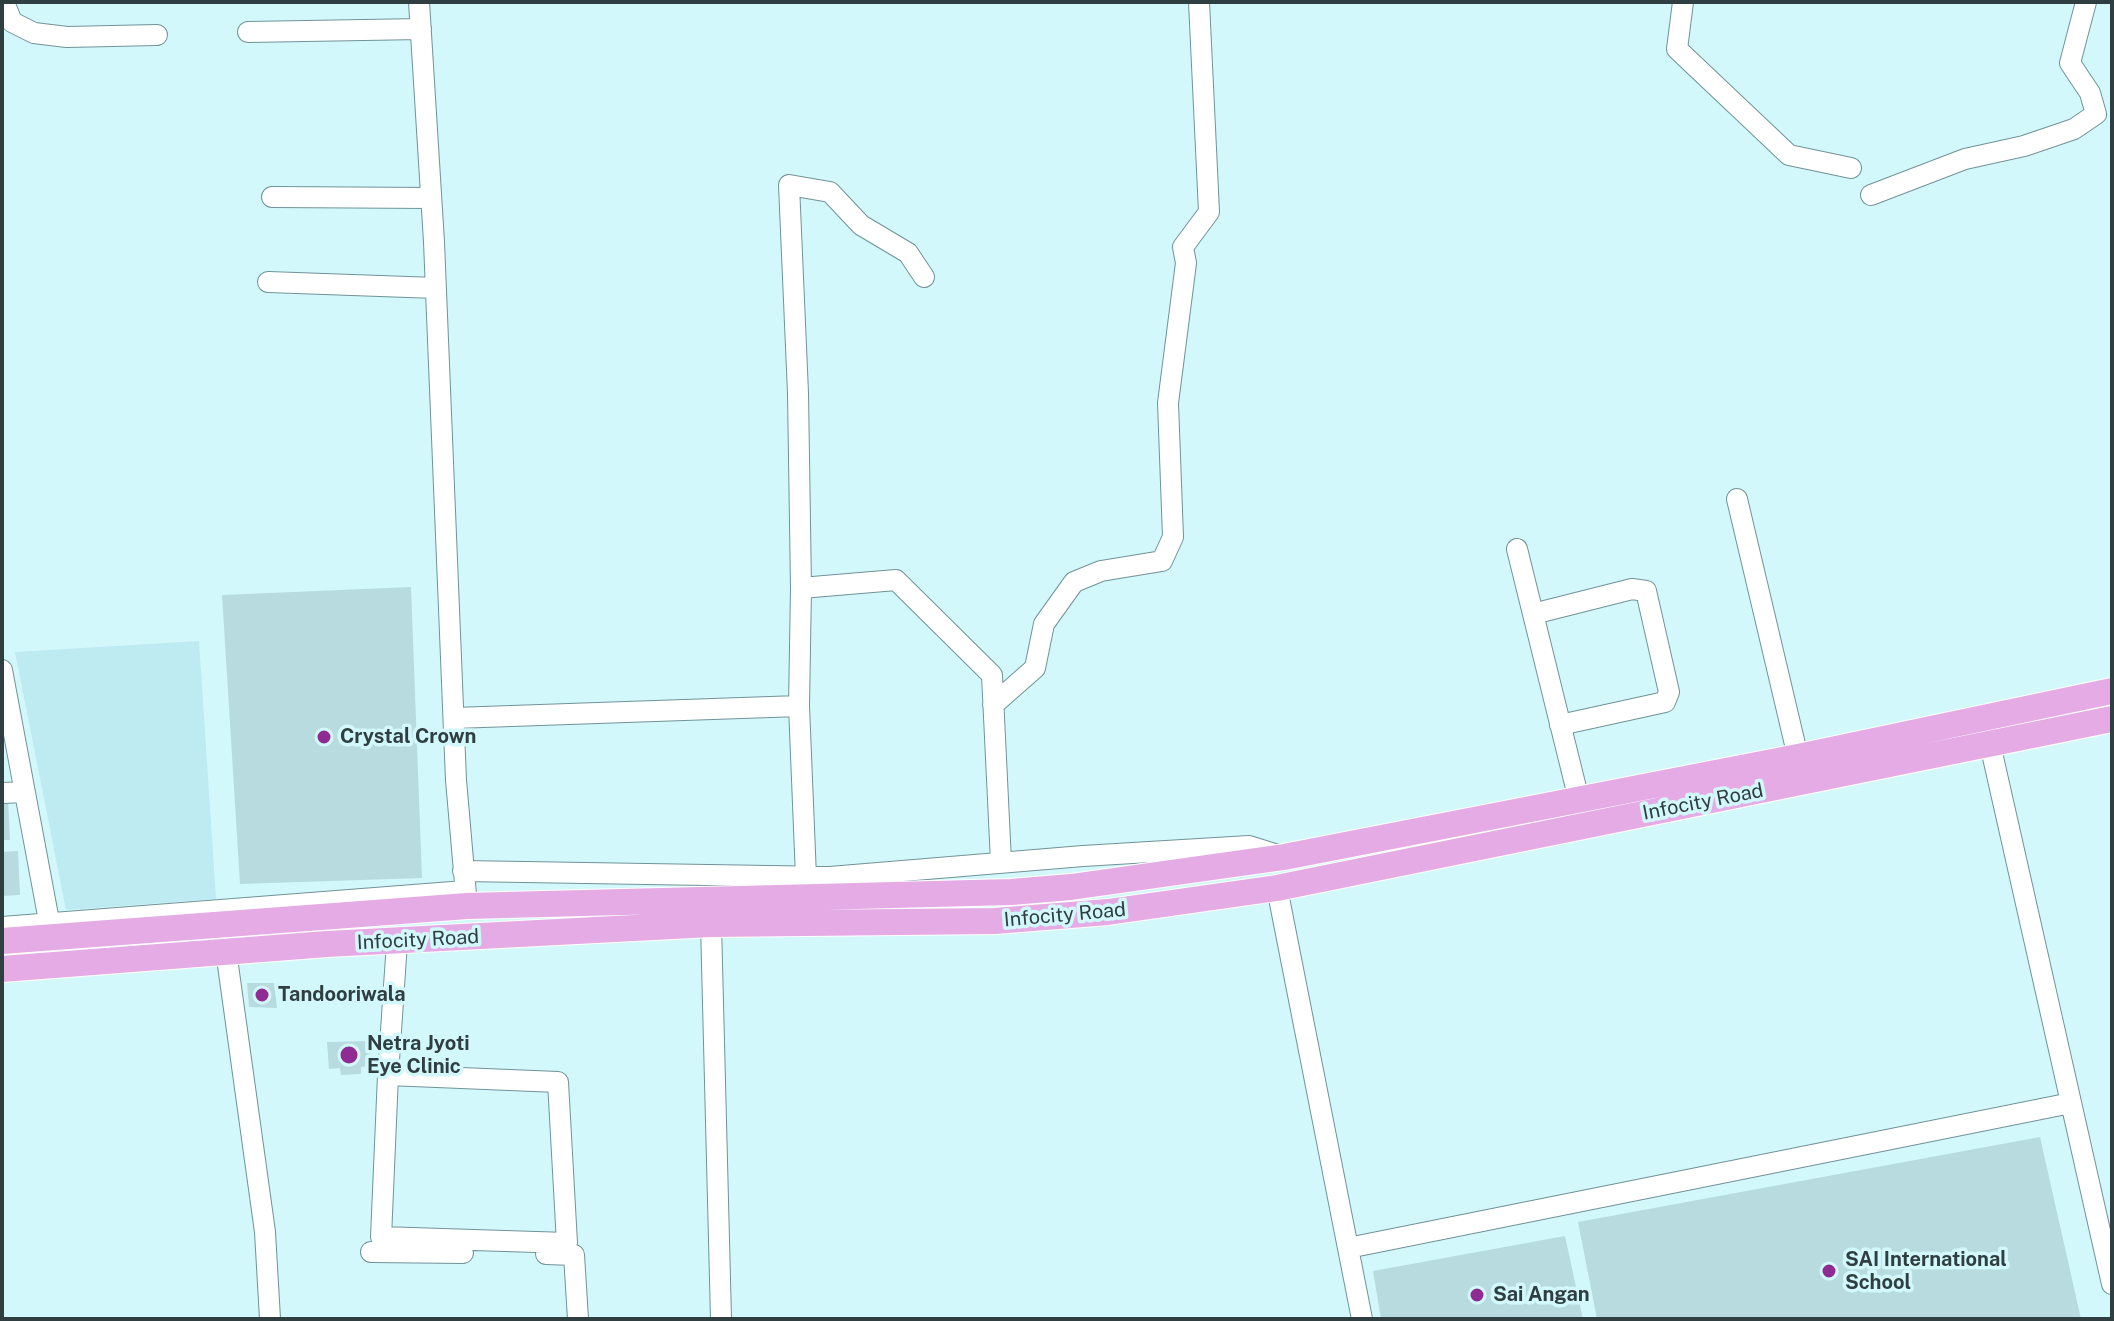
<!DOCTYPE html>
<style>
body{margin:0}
#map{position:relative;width:2114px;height:1321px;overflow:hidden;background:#d3f8fc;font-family:"Public Sans",sans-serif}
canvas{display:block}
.frame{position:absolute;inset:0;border:4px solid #2f3e40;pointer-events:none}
</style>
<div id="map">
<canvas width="2114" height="1321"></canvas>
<div class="frame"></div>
</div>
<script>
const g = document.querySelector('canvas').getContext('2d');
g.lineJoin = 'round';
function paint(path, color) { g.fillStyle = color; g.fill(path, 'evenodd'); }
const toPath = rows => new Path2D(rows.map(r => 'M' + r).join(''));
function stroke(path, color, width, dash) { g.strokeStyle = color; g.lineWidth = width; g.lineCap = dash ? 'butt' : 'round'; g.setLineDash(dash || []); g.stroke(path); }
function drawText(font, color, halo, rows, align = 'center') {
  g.font = font + ' "Public Sans",sans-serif'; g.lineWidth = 7; g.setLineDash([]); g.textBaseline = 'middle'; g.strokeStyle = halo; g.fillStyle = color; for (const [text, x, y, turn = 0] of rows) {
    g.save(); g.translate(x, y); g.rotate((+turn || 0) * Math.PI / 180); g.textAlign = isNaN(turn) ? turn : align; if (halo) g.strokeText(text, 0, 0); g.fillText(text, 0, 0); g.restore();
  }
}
paint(toPath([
 [199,641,216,899,66,910,15,652]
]), '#bdebf1');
paint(toPath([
 [411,587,422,878,240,884,222,595],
 [2,800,8,800,10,840,2,840],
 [18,851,20,895,2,896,2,852],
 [247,983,274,983,277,1008,249,1007],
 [369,1041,371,1066,361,1067,361,1074,341,1075,340,1068,329,1069,327,1042],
 [2040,1137,2081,1319,1597,1319,1578,1222],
 [1565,1236,1583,1319,1381,1319,1373,1271]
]), '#b7dbdf');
const minor = toPath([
 [4,2,12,22,34,33,67,37,157,35],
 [419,2,434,242,456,780,467,906],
 [1683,2,1677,49,1789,155,1851,168],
 [248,32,421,29],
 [1871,195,1965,159,2024,146,2074,129,2096,114,2090,93,2070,63,2086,2],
 [272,197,431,198],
 [268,282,436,288],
 [1737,499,1798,757],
 [1517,549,1579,800],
 [801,588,896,580,992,675,1001,862],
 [1533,614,1632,589,1646,591,1669,692,1665,702,1560,725],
 [2,670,52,937],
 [993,705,1035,668,1044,624,1074,582,1101,571,1162,561,1173,537,1168,403,1186,263,1183,247,1209,212,1199,2],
 [454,718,799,706],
 [1990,744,2112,1284],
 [2,793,25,792],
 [463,871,830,877,1083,856,1249,846,1281,856],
 [806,877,799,706,801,588,798,393,789,185,830,192,861,225,908,253,924,277],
 [1277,888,1362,1319],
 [711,924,721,1319],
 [2,927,465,891],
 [226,951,265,1232,270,1319],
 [388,1075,558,1082,567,1243,381,1237,388,1075,397,942],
 [1348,1248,2071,1103],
 [371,1252,463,1253],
 [546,1254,574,1255,578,1319]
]);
const major = toPath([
 [2,941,467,906,1011,892,1071,887,1284,857,1798,757,2112,691],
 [2,969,327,944,711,924,995,921,1108,912,1277,888,2112,719]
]);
stroke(minor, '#709397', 22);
stroke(major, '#fff', 28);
stroke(minor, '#fff', 20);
stroke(major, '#e5abe5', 26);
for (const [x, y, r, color] of [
 [324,737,8,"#8f2b92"],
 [262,995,8,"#8f2b92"],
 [349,1055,10,"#8f2b92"],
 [1829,1271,8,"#8f2b92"],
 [1477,1295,8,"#8f2b92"]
]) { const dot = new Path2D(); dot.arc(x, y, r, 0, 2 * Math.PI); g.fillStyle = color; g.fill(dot); stroke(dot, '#d3f8fc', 3); }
drawText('bold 20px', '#2f3e40', '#d3f8fc', [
 ["Crystal Crown",340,737],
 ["Tandooriwala",278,995],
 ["Netra Jyoti",367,1044],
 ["Eye Clinic",367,1067],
 ["SAI International",1845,1260],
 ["School",1845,1283],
 ["Sai Angan",1493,1295]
], 'left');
drawText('20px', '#2f3e40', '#d3f8fc', [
 ["Infocity Road",1703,802,-11],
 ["Infocity Road",1065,915,-5],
 ["Infocity Road",418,940,-3]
]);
</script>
